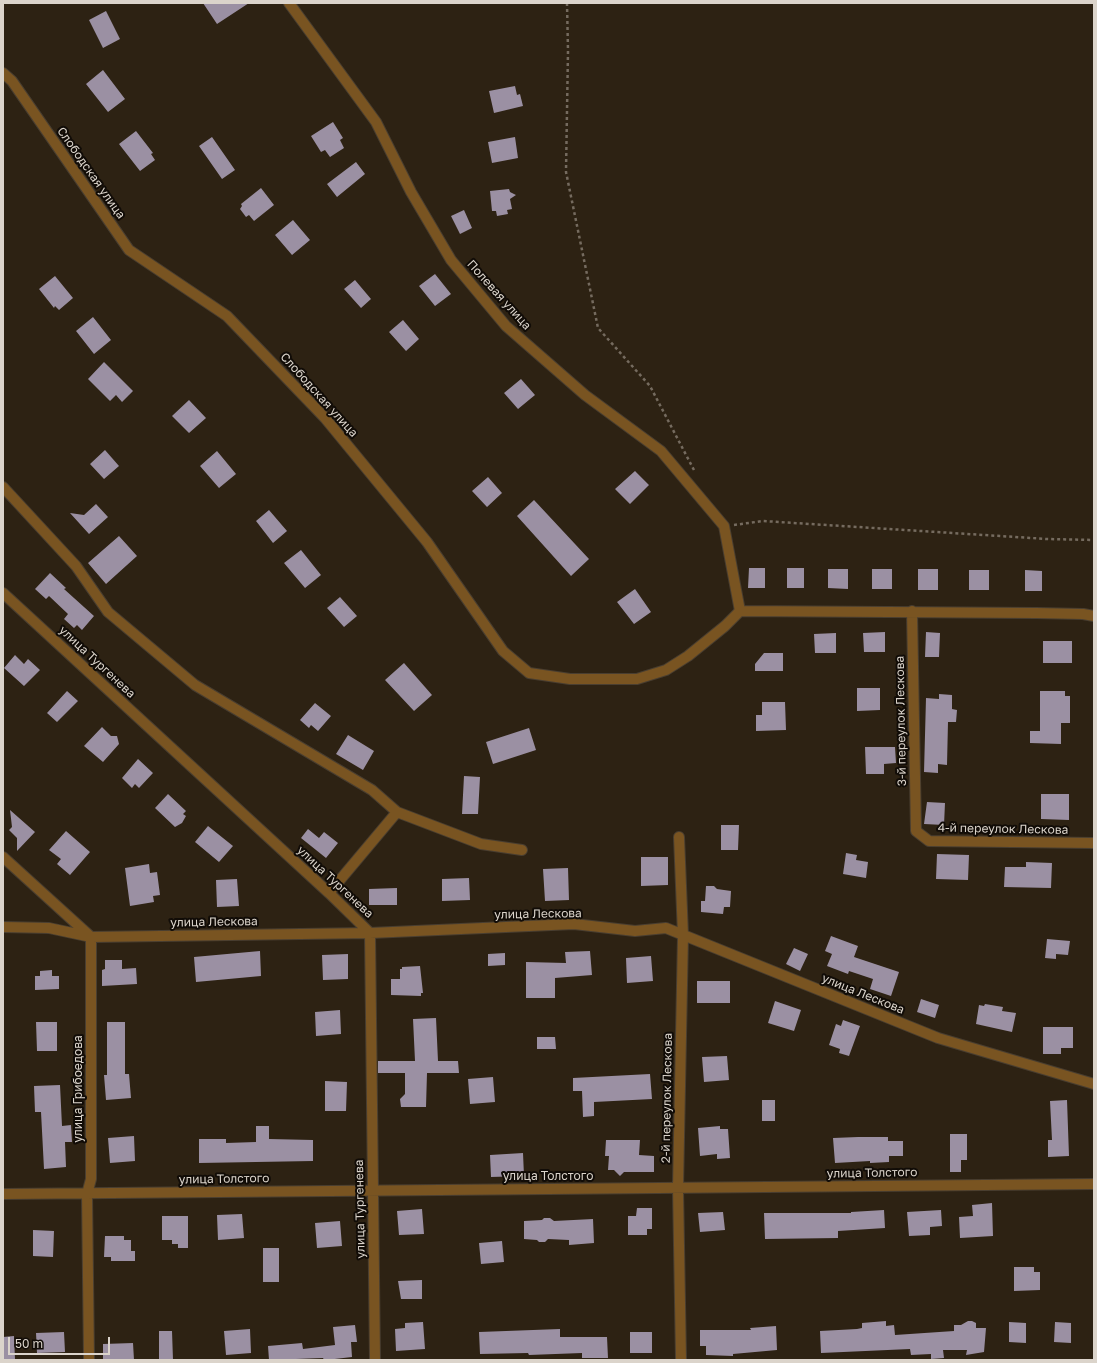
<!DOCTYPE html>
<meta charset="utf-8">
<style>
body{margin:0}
#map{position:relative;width:1097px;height:1363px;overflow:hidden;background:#2d2213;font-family:"Golos Text",sans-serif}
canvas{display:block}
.frame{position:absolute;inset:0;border:4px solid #dbd4cb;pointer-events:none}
.scale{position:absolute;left:8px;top:1337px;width:102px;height:18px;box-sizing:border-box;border:2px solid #dbd4cb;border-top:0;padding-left:5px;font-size:12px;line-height:14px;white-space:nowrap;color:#dbd4cb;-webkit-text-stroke:3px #110c07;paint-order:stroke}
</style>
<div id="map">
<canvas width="1097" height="1363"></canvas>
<div class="frame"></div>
<div class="scale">50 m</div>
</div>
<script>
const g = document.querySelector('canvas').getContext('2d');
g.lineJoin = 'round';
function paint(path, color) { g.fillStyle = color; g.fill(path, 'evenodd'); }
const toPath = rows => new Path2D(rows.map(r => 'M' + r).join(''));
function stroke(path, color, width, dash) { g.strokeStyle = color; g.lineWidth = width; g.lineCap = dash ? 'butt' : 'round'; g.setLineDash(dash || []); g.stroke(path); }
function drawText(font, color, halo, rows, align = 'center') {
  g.font = font + ' "Golos Text",sans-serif'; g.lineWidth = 4; g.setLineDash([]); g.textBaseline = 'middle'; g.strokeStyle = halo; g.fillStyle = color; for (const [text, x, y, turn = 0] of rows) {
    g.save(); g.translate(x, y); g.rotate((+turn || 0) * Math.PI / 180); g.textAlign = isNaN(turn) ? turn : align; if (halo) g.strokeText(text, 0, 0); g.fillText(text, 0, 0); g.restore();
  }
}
paint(toPath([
 [203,3,249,3,217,24],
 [106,11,120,39,103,48,89,20],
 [103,70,125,99,108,112,86,84],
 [515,86,517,95,520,94,523,106,494,113,489,91],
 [333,122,343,138,340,140,344,148,330,157,325,150,321,152,311,136],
 [136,131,153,153,151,154,155,160,140,171,119,144],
 [212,137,235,170,222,179,199,146],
 [515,137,518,158,492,163,488,142],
 [356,162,365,174,337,197,327,184],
 [261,188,274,205,254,221,249,215,246,217,240,209,242,206,241,204],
 [509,189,510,192,516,195,510,199,512,209,507,210,508,214,497,216,496,211,492,211,490,191],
 [464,210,472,228,460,234,451,216],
 [293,220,310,240,292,255,275,235],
 [435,274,451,294,435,306,419,286],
 [55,276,73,298,59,310,55,306,54,308,39,289],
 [355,280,371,299,361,308,344,289],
 [93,317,111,340,94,354,76,331],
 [403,320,419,339,406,351,389,332],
 [104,362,133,391,122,402,116,395,110,401,88,379],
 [521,379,535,395,518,409,504,393],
 [189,400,206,418,189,433,172,416],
 [105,450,119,466,104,479,90,464],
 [217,451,236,474,219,488,200,466],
 [635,471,649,485,630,504,615,489],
 [488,477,502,493,487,507,472,491],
 [534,500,589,559,571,576,517,516],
 [96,504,108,517,89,534,70,513,84,515],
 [269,510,287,531,273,543,256,521],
 [119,536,137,556,106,584,88,563],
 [301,550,321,575,305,588,284,563],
 [749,568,765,568,765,588,748,588],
 [787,568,804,568,804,588,787,588],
 [828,569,848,569,848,589,828,588],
 [872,569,892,569,892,589,872,589],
 [918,569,938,569,938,590,918,590],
 [969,570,989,570,989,590,969,590],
 [1025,570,1042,571,1042,591,1025,591],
 [50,573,66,588,64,589,94,616,82,630,77,625,74,628,64,619,68,614,49,596,46,599,35,589],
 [635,589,651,612,634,624,617,602],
 [340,597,357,616,344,627,327,608],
 [885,632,885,652,864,652,863,633],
 [926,632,940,633,939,657,925,657],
 [836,633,836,653,815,653,814,634],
 [1043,641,1072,641,1072,663,1043,663],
 [764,653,783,653,783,671,755,671,755,664],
 [15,655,24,664,28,659,40,670,24,686,4,668],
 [404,663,432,695,414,711,385,680],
 [857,688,880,688,880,710,857,711],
 [67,691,78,701,57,722,47,713],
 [1040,691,1065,691,1065,696,1070,696,1070,723,1061,723,1061,744,1030,743,1030,731,1040,731],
 [939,694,952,695,952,709,957,710,956,722,948,722,947,765,938,764,938,773,924,772,926,698,939,699],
 [762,702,785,702,786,730,756,731,756,715,762,715],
 [315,703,331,716,318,731,311,725,309,728,300,720],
 [102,727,111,736,117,736,119,744,103,762,84,746],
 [529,728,536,750,493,764,486,742],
 [348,735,374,751,363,770,336,754],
 [865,747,895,747,896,763,884,764,884,774,866,774],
 [138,759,153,773,139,788,135,784,132,788,122,778],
 [464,776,480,777,478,814,462,814],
 [168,794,186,811,183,814,186,816,182,823,175,827,155,808],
 [1041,794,1069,794,1069,820,1041,819],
 [927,802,945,803,944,825,924,824],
 [10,810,35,832,17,851,17,838,9,830,12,827],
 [721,825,739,825,738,850,721,850],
 [208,826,233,846,219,862,195,842],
 [308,829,319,838,324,832,338,843,326,858,301,838],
 [66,831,90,852,70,875,57,864,61,859,49,850],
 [846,853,857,855,856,860,868,862,866,878,843,874],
 [937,854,969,855,968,880,936,879],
 [641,857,668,857,668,885,641,886],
 [1026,862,1052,863,1051,888,1004,887,1005,867,1026,867],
 [149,864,150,873,157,872,160,895,153,896,154,902,130,906,125,868],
 [568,868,569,900,545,901,543,869],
 [469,878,470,900,442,901,442,879],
 [237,879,239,906,217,907,216,880],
 [706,886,714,886,717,889,731,891,730,907,724,907,723,914,701,912,701,901,705,901],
 [397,888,397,905,369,905,369,889],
 [831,936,858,946,854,957,899,972,891,996,870,989,873,979,849,971,848,974,827,966,832,954,825,951],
 [1047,939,1070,941,1068,955,1056,954,1056,959,1045,958],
 [794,948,808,954,800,971,786,964],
 [260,951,261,976,196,982,194,957],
 [590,951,592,975,555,978,555,998,526,998,526,962,566,963,565,952],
 [505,953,505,965,488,966,488,954],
 [348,954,348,979,323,980,322,955],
 [651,956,653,981,627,983,626,958],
 [105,960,122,960,122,969,136,968,137,984,102,986,102,970,105,969],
 [420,966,423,993,421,993,421,996,391,995,391,979,400,979,400,969,402,969,402,967],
 [52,970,52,976,59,976,59,989,35,990,35,976,40,976,40,971],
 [697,981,730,981,730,1003,697,1003],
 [921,999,939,1005,935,1018,917,1012],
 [775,1001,801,1010,794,1031,768,1023],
 [985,1004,1003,1007,1002,1011,1016,1013,1012,1032,976,1024,979,1005,984,1006],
 [340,1010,341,1034,316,1036,315,1012],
 [436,1018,438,1061,458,1061,459,1073,427,1073,426,1107,401,1107,400,1099,405,1094,405,1073,378,1073,378,1061,415,1061,413,1019],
 [843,1020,860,1026,849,1056,839,1053,840,1049,829,1045,836,1024,841,1026],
 [36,1022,57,1022,57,1051,37,1051],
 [107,1022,125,1022,125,1074,129,1074,131,1098,106,1100,104,1075,107,1075],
 [1043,1027,1073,1027,1073,1048,1061,1048,1061,1054,1043,1054],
 [537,1037,555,1037,556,1049,537,1049],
 [727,1056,729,1080,704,1082,702,1057],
 [650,1074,652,1099,594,1102,594,1116,583,1117,582,1091,573,1091,573,1078],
 [493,1077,495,1102,470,1104,468,1079],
 [325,1081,347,1082,346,1111,325,1111],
 [60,1085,62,1126,71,1125,72,1142,65,1142,66,1167,44,1169,41,1112,35,1112,34,1086],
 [762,1100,775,1100,775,1121,762,1121],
 [1067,1100,1069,1156,1048,1157,1048,1140,1052,1140,1050,1101],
 [256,1126,269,1126,269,1139,313,1140,313,1161,199,1163,199,1139,226,1139,226,1143,256,1142],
 [720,1126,720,1129,728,1129,730,1158,717,1159,717,1154,700,1156,698,1128],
 [950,1134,967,1134,967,1160,961,1160,961,1172,950,1172],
 [134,1136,135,1161,110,1163,108,1138],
 [858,1137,888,1137,888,1141,903,1141,903,1156,889,1156,889,1162,870,1163,870,1161,835,1163,833,1138],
 [606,1140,640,1140,639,1155,654,1156,654,1172,624,1172,620,1176,614,1170,608,1170,609,1156,605,1156],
 [523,1153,524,1176,491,1177,490,1155],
 [992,1203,993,1236,960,1238,959,1217,973,1216,972,1205],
 [637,1208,652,1208,652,1229,647,1229,647,1235,628,1235,628,1216,636,1216],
 [422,1209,424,1234,399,1235,397,1211],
 [884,1210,885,1228,838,1231,838,1238,765,1239,764,1213,851,1213,851,1212],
 [941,1210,942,1226,930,1227,930,1235,909,1236,907,1212],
 [723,1212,725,1230,700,1232,698,1213],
 [242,1214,244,1238,218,1240,217,1215],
 [162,1216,188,1216,188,1248,178,1248,178,1244,172,1244,172,1240,162,1240],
 [544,1218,550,1218,554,1221,593,1219,594,1243,569,1245,569,1240,548,1239,545,1242,539,1242,537,1240,524,1239,524,1221,542,1220],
 [340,1221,342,1246,317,1248,315,1223],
 [33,1230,54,1231,53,1257,33,1256],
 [105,1236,124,1236,124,1240,131,1240,131,1251,135,1251,135,1261,111,1261,111,1257,104,1257],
 [502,1241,504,1262,481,1264,479,1243],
 [263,1248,279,1248,279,1282,263,1282],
 [1014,1267,1034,1267,1034,1272,1040,1272,1040,1290,1014,1291],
 [422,1280,422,1299,401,1299,398,1281],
 [886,1321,886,1326,894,1325,895,1335,954,1331,954,1325,961,1325,968,1321,972,1321,976,1323,976,1328,986,1328,984,1352,966,1355,967,1350,943,1350,944,1358,931,1359,931,1354,911,1355,910,1349,821,1353,820,1331,857,1329,862,1328,862,1323],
 [423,1322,425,1349,396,1351,395,1329,405,1328,405,1323],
 [1009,1322,1026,1323,1026,1343,1009,1342],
 [1055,1322,1071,1323,1071,1343,1054,1342],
 [355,1325,357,1342,351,1342,352,1357,326,1360,324,1360,323,1358,269,1360,268,1346,302,1343,303,1349,335,1345,333,1327],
 [776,1326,777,1350,733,1354,733,1356,706,1355,706,1346,700,1346,700,1330,751,1330,750,1328],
 [250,1329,251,1353,226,1355,224,1331],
 [560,1329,560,1337,607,1337,608,1358,582,1358,582,1353,529,1355,528,1353,480,1354,479,1332],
 [159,1331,172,1331,173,1360,159,1360],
 [64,1332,65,1352,37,1353,36,1333],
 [630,1332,652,1332,652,1353,630,1353],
 [14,1336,15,1359,3,1359,3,1337],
 [133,1343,134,1360,103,1360,103,1344]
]), '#9b90a3');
const minor = toPath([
 [289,3,376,122,411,192,451,260,506,326,585,395,661,451,724,526,740,611],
 [3,73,12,81,129,250,227,316,325,418,427,542,503,651,529,673,570,679,637,679,666,670,688,656,725,626,740,611],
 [3,487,76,566,108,612,195,685,372,790,397,812,481,844,522,850],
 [3,593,329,893,370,933,375,1360],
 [740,611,1036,613,1083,614,1094,616],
 [912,611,916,831,929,841,1094,843],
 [679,837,683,935,678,1188,681,1360],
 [3,857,91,937,91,1179,87,1194,89,1360],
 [329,893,397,812],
 [3,927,49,928,91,937,370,933,574,924,635,931,666,928,938,1038,1094,1084],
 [3,1194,1094,1184]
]);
stroke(minor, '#493e30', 12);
stroke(toPath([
 [567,3,568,51,566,172,598,328,650,386,695,472],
 [734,525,763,521,1047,539,1094,540]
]), '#756b5f', 2.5, [3, 3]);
stroke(minor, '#795421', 10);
drawText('12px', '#dbd4cb', '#110c07', [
 ["Слободская улица",91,173,55],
 ["Полевая улица",499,295,48],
 ["Слободская улица",319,395,48],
 ["улица Тургенева",97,662,43],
 ["3-й переулок Лескова",901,721,-91],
 ["4-й переулок Лескова",1003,829,1],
 ["улица Тургенева",335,882,43],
 ["улица Лескова",538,914,-1],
 ["улица Лескова",214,922,-1],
 ["улица Лескова",863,994,22],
 ["улица Грибоедова",78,1089,-90],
 ["2-й переулок Лескова",667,1098,-89],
 ["улица Толстого",872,1173,-1],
 ["улица Толстого",548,1176],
 ["улица Толстого",224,1179,-1],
 ["улица Тургенева",360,1209,-91]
]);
</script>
